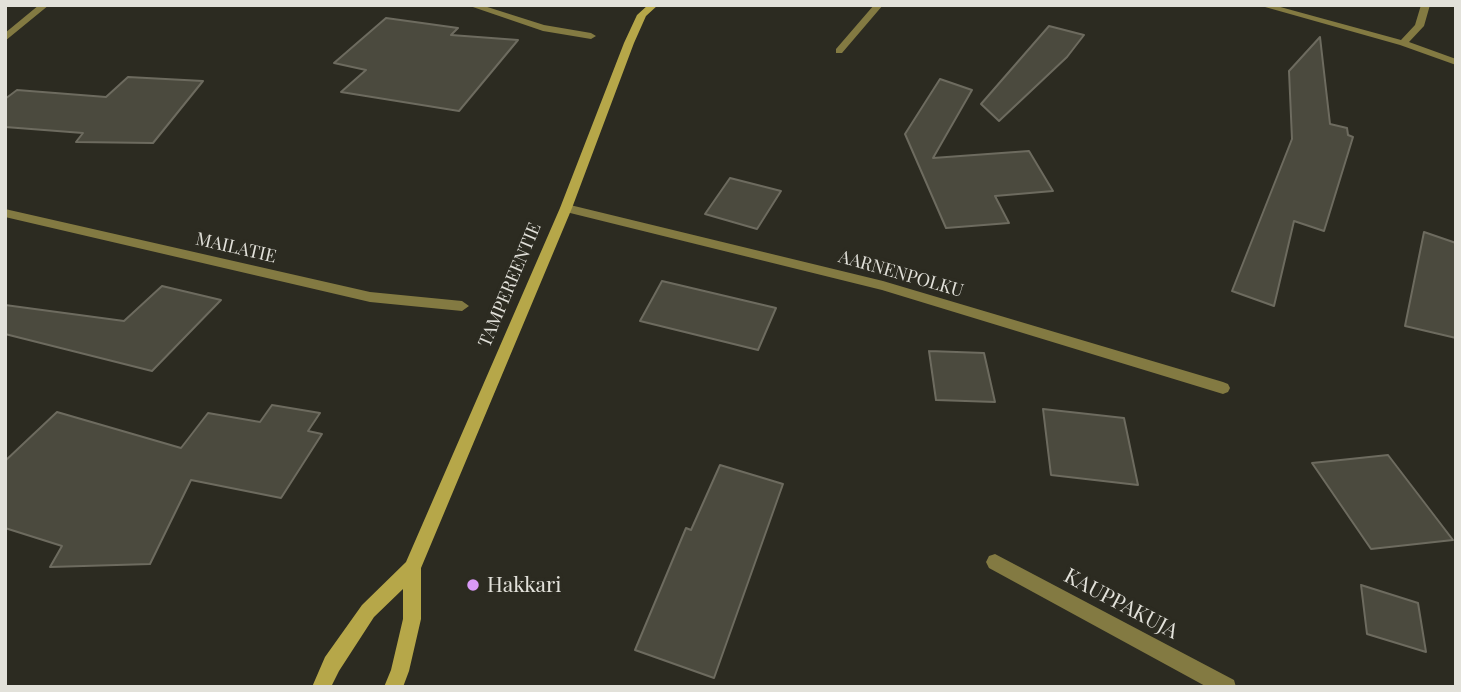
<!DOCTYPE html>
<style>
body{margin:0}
#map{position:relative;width:1461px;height:692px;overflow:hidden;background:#2c2b21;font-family:"Playfair Display",serif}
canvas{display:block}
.frame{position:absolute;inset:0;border:7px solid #e2e1da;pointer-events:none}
</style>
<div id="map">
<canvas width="1461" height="692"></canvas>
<div class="frame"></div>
</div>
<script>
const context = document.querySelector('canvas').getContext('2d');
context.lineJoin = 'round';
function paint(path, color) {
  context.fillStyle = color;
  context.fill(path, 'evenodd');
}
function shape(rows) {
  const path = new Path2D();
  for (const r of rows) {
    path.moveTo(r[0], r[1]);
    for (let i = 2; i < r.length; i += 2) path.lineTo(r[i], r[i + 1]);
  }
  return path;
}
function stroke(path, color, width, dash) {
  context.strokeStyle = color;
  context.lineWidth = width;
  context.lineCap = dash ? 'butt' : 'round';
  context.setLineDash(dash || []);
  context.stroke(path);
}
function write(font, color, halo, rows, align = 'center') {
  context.font = font + ' "Playfair Display",serif';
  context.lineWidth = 7;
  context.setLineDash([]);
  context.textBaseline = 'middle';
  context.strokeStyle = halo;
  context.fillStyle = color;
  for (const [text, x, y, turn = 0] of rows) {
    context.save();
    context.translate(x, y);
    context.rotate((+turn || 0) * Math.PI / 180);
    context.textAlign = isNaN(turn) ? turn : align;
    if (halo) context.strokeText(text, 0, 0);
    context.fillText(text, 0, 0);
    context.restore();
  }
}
const building = shape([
 [386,18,458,28,451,35,518,40,459,111,341,92,366,70,334,63,386,18],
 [1049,26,1084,35,1067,57,999,121,981,104,1049,26],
 [1320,37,1330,124,1347,128,1348,135,1353,137,1324,231,1294,221,1274,306,1232,291,1292,139,1289,71,1320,37],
 [128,77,203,81,153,143,76,142,83,133,5,127,5,99,17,90,106,97,128,77],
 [940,79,972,90,933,158,1029,151,1053,191,995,196,1009,223,946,228,905,134,940,79],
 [730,178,781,191,757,229,705,214,730,178],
 [1424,232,1456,243,1456,338,1405,326,1424,232],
 [662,281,776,308,758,350,640,321,662,281],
 [162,286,221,300,152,371,5,334,5,305,124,321,162,286],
 [929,351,984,353,995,402,936,400,929,351],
 [272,405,320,413,308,431,322,434,281,498,191,480,150,564,50,567,62,546,5,528,5,461,57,412,181,448,208,413,260,422,272,405],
 [1043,409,1124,418,1138,485,1051,475,1043,409],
 [1388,455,1453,540,1371,549,1312,463,1388,455],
 [720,465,783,484,714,678,635,650,686,528,691,530,720,465],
 [1361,585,1418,603,1426,652,1367,634,1361,585]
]);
const minor = shape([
 [39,5,49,5,5,41,5,33,39,5],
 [467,5,481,5,544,25,591,33,596,36,591,39,543,31,467,5],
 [874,5,883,5,842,53,836,53,836,49,874,5],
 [1258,5,1273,5,1401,40,1415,25,1421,5,1430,5,1424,26,1409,42,1456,59,1456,65,1400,45,1258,5],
 [566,204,883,281,1223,382,1228,384,1230,388,1228,392,1223,394,882,290,562,211,560,208,566,204],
 [5,209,370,292,462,301,469,306,462,311,370,302,5,217,5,209],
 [995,554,1234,680,1236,687,1207,687,989,568,986,562,989,556,995,554]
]);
const secondary = shape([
 [648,5,658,5,646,16,634,43,572,208,421,568,421,619,409,671,403,687,384,687,391,670,403,619,403,589,374,617,339,671,331,687,312,687,325,657,362,605,406,562,560,208,624,43,637,15,648,5]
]);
const markers = [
 [473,585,7,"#d99af7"]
];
const streetNames = [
 ["MAILATIE",236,248,13],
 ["AARNENPOLKU",901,274,16],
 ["TAMPEREENTIE",510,285,-67]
];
const nearPoinames = [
 ["Hakkari",487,585]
];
const nearStreetnames = [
 ["KAUPPAKUJA",1121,604,28]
];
paint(building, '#4b4a3e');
stroke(building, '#6d6b5f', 2);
paint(minor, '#837a42');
paint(secondary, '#b6a749');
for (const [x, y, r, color] of markers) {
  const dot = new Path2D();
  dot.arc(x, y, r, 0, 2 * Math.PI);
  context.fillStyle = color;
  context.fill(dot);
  stroke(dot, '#2c2b21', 2.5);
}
write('18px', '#e2e1da', '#2c2b21', streetNames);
write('21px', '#e2e1da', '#2c2b21', nearPoinames, 'left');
write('21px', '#e2e1da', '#2c2b21', nearStreetnames);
</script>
